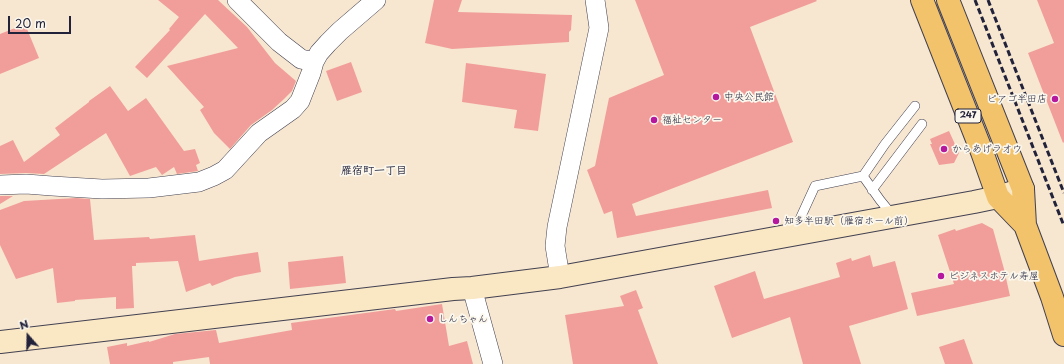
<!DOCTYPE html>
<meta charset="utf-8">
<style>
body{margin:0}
#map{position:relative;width:1064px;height:364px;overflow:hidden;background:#f7e7d0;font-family:"Playpen Sans",sans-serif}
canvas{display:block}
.north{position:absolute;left:8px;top:316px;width:40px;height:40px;-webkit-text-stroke:3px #fbf7ec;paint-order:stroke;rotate:340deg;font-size:11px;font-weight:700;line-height:16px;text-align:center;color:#22223b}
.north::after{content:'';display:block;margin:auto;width:14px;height:18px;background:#22223b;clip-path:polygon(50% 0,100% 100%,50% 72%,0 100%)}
.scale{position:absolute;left:8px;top:16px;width:63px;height:18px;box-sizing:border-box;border:2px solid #22223b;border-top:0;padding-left:5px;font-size:12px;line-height:14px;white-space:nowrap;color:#22223b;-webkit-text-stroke:3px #fbf7ec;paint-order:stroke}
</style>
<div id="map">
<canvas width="1064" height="364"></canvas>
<div class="north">N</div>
<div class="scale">20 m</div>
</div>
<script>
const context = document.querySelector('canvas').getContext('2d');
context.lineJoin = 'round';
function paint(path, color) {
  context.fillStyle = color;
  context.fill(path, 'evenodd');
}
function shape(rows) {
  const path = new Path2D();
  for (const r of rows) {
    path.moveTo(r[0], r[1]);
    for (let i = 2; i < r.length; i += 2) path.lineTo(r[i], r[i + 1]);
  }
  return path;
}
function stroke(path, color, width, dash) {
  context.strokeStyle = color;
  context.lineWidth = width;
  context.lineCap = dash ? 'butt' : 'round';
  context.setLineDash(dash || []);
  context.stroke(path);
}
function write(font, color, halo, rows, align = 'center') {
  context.font = font + ' "Playpen Sans","Klee One",sans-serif';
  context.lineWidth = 3.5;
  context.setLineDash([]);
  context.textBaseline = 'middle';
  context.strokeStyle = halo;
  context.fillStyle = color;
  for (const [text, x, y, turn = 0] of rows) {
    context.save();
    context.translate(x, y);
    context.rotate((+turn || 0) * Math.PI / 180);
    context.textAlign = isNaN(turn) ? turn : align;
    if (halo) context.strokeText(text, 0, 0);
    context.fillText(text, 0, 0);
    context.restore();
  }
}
const building = shape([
 [158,0,218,0,247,27,275,63,296,81,292,91,284,99,272,110,251,125,230,149,214,133,200,110,204,107,167,66,238,48,205,14,147,78,135,67,170,30,169,29,179,17],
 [434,0,462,0,458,12,572,15,571,30,569,32,569,42,452,49,425,43],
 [635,0,816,0,817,1,750,27,793,142,632,204,636,216,768,190,772,208,617,238,612,211,604,214,587,170,595,166,609,98,664,75],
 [1037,0,1064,0,1064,142,1063,143,1028,53,1054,43],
 [25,24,39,58,0,74,0,34],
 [351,62,362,92,337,101,326,71],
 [466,63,546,74,538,131,514,128,517,110,462,102],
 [110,86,128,111,146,98,184,151,195,149,200,163,196,165,198,171,177,174,174,167,162,175,156,167,130,176,106,133,44,174,26,173,0,174,0,146,13,140,24,162,60,135,55,128,89,102,89,101],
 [949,131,959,153,954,163,939,165,930,144,932,144,930,139],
 [0,196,13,196,0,204],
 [76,198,90,199,94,240,149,237,150,239,195,235,199,261,211,259,258,252,261,272,235,277,212,286,210,283,186,292,178,261,136,263,136,266,132,266,134,308,116,309,116,297,75,300,75,301,57,303,53,268,16,279,0,245,0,210,24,201],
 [982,223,993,229,1004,269,1010,296,917,316,911,293,954,284,938,235,955,229,956,231],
 [870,255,873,267,895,261,908,309,849,326,861,364,803,364,790,317,732,338,714,286,755,271,764,299,840,277,836,263,851,258,852,261],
 [343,256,346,283,290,289,288,262],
 [636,290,643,308,638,310,658,364,573,364,565,315,624,306,620,296],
 [442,304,449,346,467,341,473,364,210,364,209,357,173,362,173,364,110,364,107,347,127,343,127,346,149,341,149,342,175,334,216,330,219,343,292,330,291,323,395,309,396,311],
 [964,339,973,364,945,364,939,347]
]);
const lane = shape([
 [863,176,885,144,915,106],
 [872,190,922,124],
 [793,234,815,186,863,176,880,200,893,216]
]);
const street = shape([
 [237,0,279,42,301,59,314,62],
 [0,185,26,184,52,186,102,189,149,188,199,182,214,176,225,170,259,133,293,109,300,101,311,73,314,62,319,53,328,43,340,31,376,0],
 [560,277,555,246,557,227,599,28,595,0],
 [472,288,493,364]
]);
const secondary = shape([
 [0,342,453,289,472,288,560,277,974,202,998,197,1023,189]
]);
const highway = shape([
 [922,0,982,152,998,197,1025,225],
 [948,0,1023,189,1025,225,1052,297,1064,335]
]);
const rail = shape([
 [975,0,1064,226],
 [988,0,1064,193]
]);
const markers = [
 [716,97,4,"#b5179e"],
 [1055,99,4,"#b5179e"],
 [654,120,4,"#b5179e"],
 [944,149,4,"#b5179e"],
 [776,221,4,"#b5179e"],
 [941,276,4,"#b5179e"],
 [430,319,4,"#b5179e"]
];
const shields = [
 [968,116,26]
];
const shieldNames = [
 ["247",968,116]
];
const poiNames = [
 ["中央公民館",724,97],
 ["ピアゴ半田店",1047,99,"right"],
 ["福祉センター",662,120],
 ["からあげラオウ",952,149],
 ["知多半田駅（雁宿ホール前）",784,221],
 ["ビジネスホテル寿屋",949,276],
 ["しんちゃん",438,319]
];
const neighbourhoodNames = [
 ["雁宿町一丁目",374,171]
];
paint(building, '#f19e9b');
stroke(lane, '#424051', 10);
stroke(street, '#424051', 20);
stroke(secondary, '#424051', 24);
stroke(highway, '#424051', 24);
stroke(lane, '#fff', 9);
stroke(street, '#fff', 19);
stroke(secondary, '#fae7c3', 22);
stroke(highway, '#f2c36a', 22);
stroke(rail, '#22223b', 3, [6, 3]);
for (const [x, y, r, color] of markers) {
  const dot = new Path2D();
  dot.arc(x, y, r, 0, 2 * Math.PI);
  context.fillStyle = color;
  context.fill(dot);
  stroke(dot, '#fbf7ec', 1.5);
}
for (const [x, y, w] of shields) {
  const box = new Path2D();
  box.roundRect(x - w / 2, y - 7, w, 14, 3);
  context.fillStyle = '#fbf7ec';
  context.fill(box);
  stroke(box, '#22223b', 1);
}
write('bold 9px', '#22223b', null, shieldNames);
write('10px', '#22223b', '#fbf7ec', poiNames, 'left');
write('bold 11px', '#22223b', '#fbf7ec', neighbourhoodNames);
</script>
